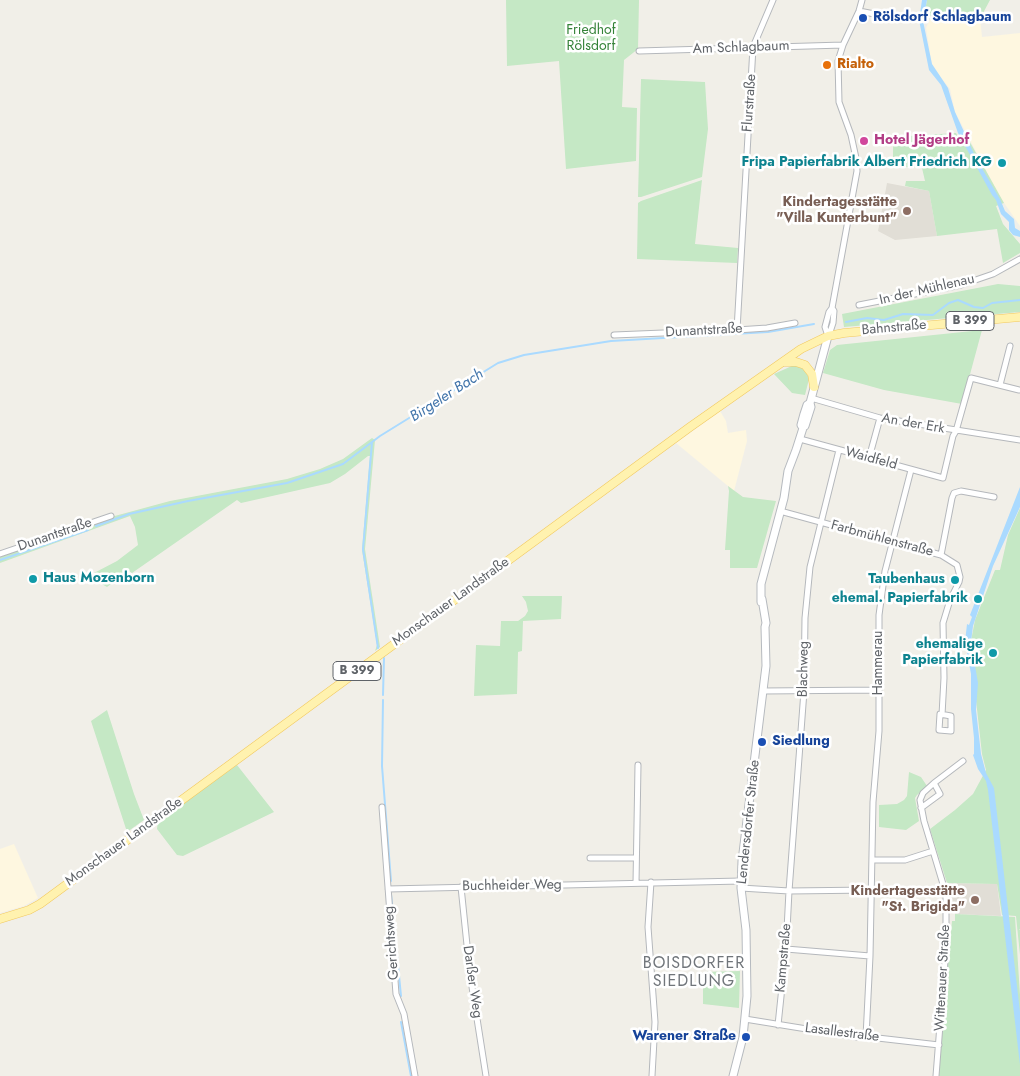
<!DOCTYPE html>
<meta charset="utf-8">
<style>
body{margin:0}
canvas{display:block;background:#f1efe8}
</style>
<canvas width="1020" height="1076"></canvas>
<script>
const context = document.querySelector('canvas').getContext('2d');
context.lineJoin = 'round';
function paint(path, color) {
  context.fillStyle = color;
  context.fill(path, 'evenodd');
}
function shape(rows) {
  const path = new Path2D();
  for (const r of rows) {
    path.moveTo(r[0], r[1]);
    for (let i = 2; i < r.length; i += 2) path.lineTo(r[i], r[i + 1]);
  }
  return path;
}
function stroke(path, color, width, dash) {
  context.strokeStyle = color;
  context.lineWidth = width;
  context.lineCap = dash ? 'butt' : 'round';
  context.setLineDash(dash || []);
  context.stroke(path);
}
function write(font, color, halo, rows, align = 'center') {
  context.font = font + ' Jost,sans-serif';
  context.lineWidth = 5;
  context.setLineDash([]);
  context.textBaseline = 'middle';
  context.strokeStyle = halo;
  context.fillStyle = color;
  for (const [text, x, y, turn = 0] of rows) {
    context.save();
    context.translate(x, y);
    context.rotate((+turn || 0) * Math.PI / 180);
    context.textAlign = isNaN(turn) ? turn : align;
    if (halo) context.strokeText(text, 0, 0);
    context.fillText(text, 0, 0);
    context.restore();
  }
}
const commercial = shape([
 [980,17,982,37,1020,33,1020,226,1000,197,955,112,950,89,932,66,926,28,930,19],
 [720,411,726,421,728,433,746,430,747,441,734,491,676,443],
 [14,844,38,898,24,906,0,913,0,849]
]);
const education = shape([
 [887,183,929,191,937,236,895,240,878,231],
 [947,883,997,884,1001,916,955,914,955,906,953,906]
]);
const green = shape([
 [506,0,639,0,638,49,624,60,622,107,637,108,636,161,566,169,559,61,507,66],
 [927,0,990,0,982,15,924,16],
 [641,79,705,82,708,129,702,177,641,197,638,197],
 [956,133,960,140,966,135,1004,203,996,206,1003,224,1020,244,1020,253,1003,263,997,229,937,236,929,191,905,186,906,181,925,181,922,168,893,166,893,137],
 [702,180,695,244,738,248,737,263,637,259,638,203,641,201],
 [998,284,1020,286,1020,312,844,327,842,314],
 [982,330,962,404,884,390,823,373,830,350,837,345],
 [794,365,802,367,807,374,809,379,805,395,792,393,774,374],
 [372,438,375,440,365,549,380,647,375,651,377,645,362,550,370,456,368,456,345,474,330,483,241,503,237,500,132,573,129,571,107,587,100,583,94,573,117,561,138,545,135,527,130,516,0,563,0,556,111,517,170,501,287,479,320,469,343,459],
 [728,486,743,497,776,501,757,568,730,568,730,550,725,550,729,491],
 [1020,508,1020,929,1019,929,1020,930,1020,955,1016,916,1002,915,997,884,947,883,930,829,955,810,973,794,986,770,982,754,970,646,975,620,995,570,1000,570,1008,535],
 [522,596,562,596,561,619,523,621,522,651,518,652,517,694,474,696,476,645,500,646,501,621,518,621,525,616,528,611,526,602],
 [107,710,134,794,144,820,127,832,91,721],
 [237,765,274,812,183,856,177,855,157,829,158,821],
 [909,772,921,777,927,786,917,795,915,798,919,821,906,830,879,827,879,805,897,804,904,800,907,796],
 [955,914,1015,917,1020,995,1020,1076,938,1076,952,921,955,921],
 [740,971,739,1008,703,1004,703,972]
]);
const water = shape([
 [922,0,927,0,923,21,932,64,948,88,955,112,976,158,1000,199,1005,211,1014,219,1015,228,1020,231,1020,237,1013,235,1009,230,1009,222,1001,214,996,200,992,195,958,133,941,85,929,70,919,20],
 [1020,487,1020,507,993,566,973,626,971,642,978,683,976,710,981,754,986,773,994,788,1020,1012,1020,1065,988,790,986,781,978,769,973,755,974,754,974,738,971,709,971,674,965,642,967,624,969,625,972,617,970,615]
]);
const stream = shape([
 [846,322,867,318,884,320,903,314,933,315,949,303,958,300,974,307,983,308,992,303,1020,300],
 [372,442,363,549,378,648],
 [96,526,129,514,188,501,287,483,343,464,380,436,498,363,524,355,611,341,768,332,814,324],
 [0,560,88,530],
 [383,695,384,658],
 [383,700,382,766,391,881],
 [391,894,401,996],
 [401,1022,411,1076]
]);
const street = shape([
 [859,11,895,18],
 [639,51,843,45],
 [859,305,961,285,993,274,1020,259],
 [737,330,753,47,773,0],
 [614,335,737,330,767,328,795,323],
 [829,335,833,323,834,311,832,308],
 [828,336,825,327,829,312,832,308,857,171,856,158,851,135,839,102,838,61,843,45,859,11,862,0],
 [1000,385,1010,346],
 [811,398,880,418,1020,440],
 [800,439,943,478,953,436,956,431,971,378,1019,390],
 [869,458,880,418],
 [780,511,941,555,957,565,960,577,959,582,950,600,943,623,944,678,942,715],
 [0,554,111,516],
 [941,555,952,498,954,493,961,491,994,497],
 [763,691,879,690],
 [940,714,951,716,951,731,939,730,940,714],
 [382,807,396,994,404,1014,415,1076],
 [921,808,940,794,934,783],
 [590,858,636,858],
 [872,860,905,860,933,851],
 [651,882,648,927,655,1022,652,1076],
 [636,883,638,765],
 [461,887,470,974,486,1076],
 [741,888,789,891,871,890],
 [388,889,741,881],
 [786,949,870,956],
 [745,1019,856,1037,869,1037,939,1045],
 [778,1025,786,949,789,891,804,691,805,618,810,567,839,450],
 [866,1037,870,956,873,802,879,731,879,615,885,571,911,470],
 [936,1076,946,948,946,894,924,821,920,800,923,793,934,783,963,761]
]);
const secondary = shape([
 [805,426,811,407,810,403],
 [761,602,761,584,784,498,788,471,796,450,803,428,801,425,804,414,807,405,810,403,828,336],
 [733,1076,743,1037,747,996,746,930,741,888,742,861,766,666,765,627,766,623,762,599]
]);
const primary = shape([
 [784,362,796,362,805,365,812,374,814,387],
 [0,919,29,910,40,904,690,427,801,349,828,336,844,333,1020,317]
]);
const markers = [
 [863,18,5,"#1a4fb4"],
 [827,65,5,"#e8710a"],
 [864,141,5,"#d1479c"],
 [1002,163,5,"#0f9aa8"],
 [907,211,5,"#8d6e63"],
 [33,579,5,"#0f9aa8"],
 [955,580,5,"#0f9aa8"],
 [978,599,5,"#0f9aa8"],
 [993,653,5,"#0f9aa8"],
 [762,742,5,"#1a4fb4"],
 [975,900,5,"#8d6e63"],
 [746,1037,5,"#1a4fb4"]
];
const shields = [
 [970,321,48],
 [357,671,48]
];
const shieldNames = [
 ["B 399",970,321],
 ["B 399",357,671]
];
const transitNames = [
 ["Rölsdorf Schlagbaum",873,18],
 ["Siedlung",772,742],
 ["Warener Straße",736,1037,"right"]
];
const parkNames = [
 ["Friedhof",591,31],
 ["Rölsdorf",591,47]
];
const streetNames = [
 ["Am Schlagbaum",741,48,-2],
 ["Flurstraße",750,103,-86],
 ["In der Mühlenau",927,290,-13],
 ["Bahnstraße",894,328,-5],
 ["Dunantstraße",704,331,-3],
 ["An der Erk",913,424,10],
 ["Waidfeld",871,459,15],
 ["Dunantstraße",55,535,-19],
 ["Farbmühlenstraße",882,539,15],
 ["Monschauer Landstraße",451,602,-36],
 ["Hammerau",879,663,-90],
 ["Blachweg",804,669,-89],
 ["Lendersdorfer Straße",749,822,-84],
 ["Monschauer Landstraße",124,842,-36],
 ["Buchheider Weg",512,886,-1],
 ["Gerichtsweg",392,943,-94],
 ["Kampstraße",784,958,-85],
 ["Wittenauer Straße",943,978,-87],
 ["Darßer Weg",472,982,82],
 ["Lasallestraße",842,1033,7]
];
const foodNames = [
 ["Rialto",837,65]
];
const hotelNames = [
 ["Hotel Jägerhof",874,141]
];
const cultureNames = [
 ["Fripa Papierfabrik Albert Friedrich KG",992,163],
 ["Haus Mozenborn",43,579,"left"],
 ["Taubenhaus",945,580],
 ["ehemal. Papierfabrik",968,599],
 ["ehemalige",983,645],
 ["Papierfabrik",983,661]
];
const educationNames = [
 ["Kindertagesstätte",897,203],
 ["\"Villa Kunterbunt\"",897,219],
 ["Kindertagesstätte",965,892],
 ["\"St. Brigida\"",965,908]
];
const waterNames = [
 ["Birgeler Bach",447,396,-33]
];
const quarterNames = [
 ["BOISDORFER",694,964],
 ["SIEDLUNG",694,982]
];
paint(commercial, '#fef7e0');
paint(education, '#e1ded6');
paint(green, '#c5e8c5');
paint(water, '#aadaff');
stroke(stream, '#aadaff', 2);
stroke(street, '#b5b8bc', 7);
stroke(secondary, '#b6babf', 9);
stroke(primary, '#f2c960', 9);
stroke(street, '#fff', 5);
stroke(secondary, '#fff', 7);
stroke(primary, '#fff2af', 8);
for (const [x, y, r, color] of markers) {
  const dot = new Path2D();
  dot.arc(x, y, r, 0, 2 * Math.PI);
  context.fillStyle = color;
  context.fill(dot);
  stroke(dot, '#fff', 2);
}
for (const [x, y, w] of shields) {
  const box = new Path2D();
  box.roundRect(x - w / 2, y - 9.5, w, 19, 4);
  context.fillStyle = '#fff';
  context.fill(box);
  stroke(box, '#5f6368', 1);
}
write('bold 12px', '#5f6368', null, shieldNames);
write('bold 14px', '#164399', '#fff', transitNames, 'left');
write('14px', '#348238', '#fff', parkNames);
write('14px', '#5f6368', '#fff', streetNames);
write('bold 14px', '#c56008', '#fff', foodNames, 'left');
write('bold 14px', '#b23c85', '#fff', hotelNames, 'left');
write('bold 14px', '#0d838f', '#fff', cultureNames, 'right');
write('bold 14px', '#785e54', '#fff', educationNames, 'right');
write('italic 15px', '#4174aa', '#fff', waterNames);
context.letterSpacing = '1px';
write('16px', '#70757a', '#fff', quarterNames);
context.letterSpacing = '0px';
</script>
